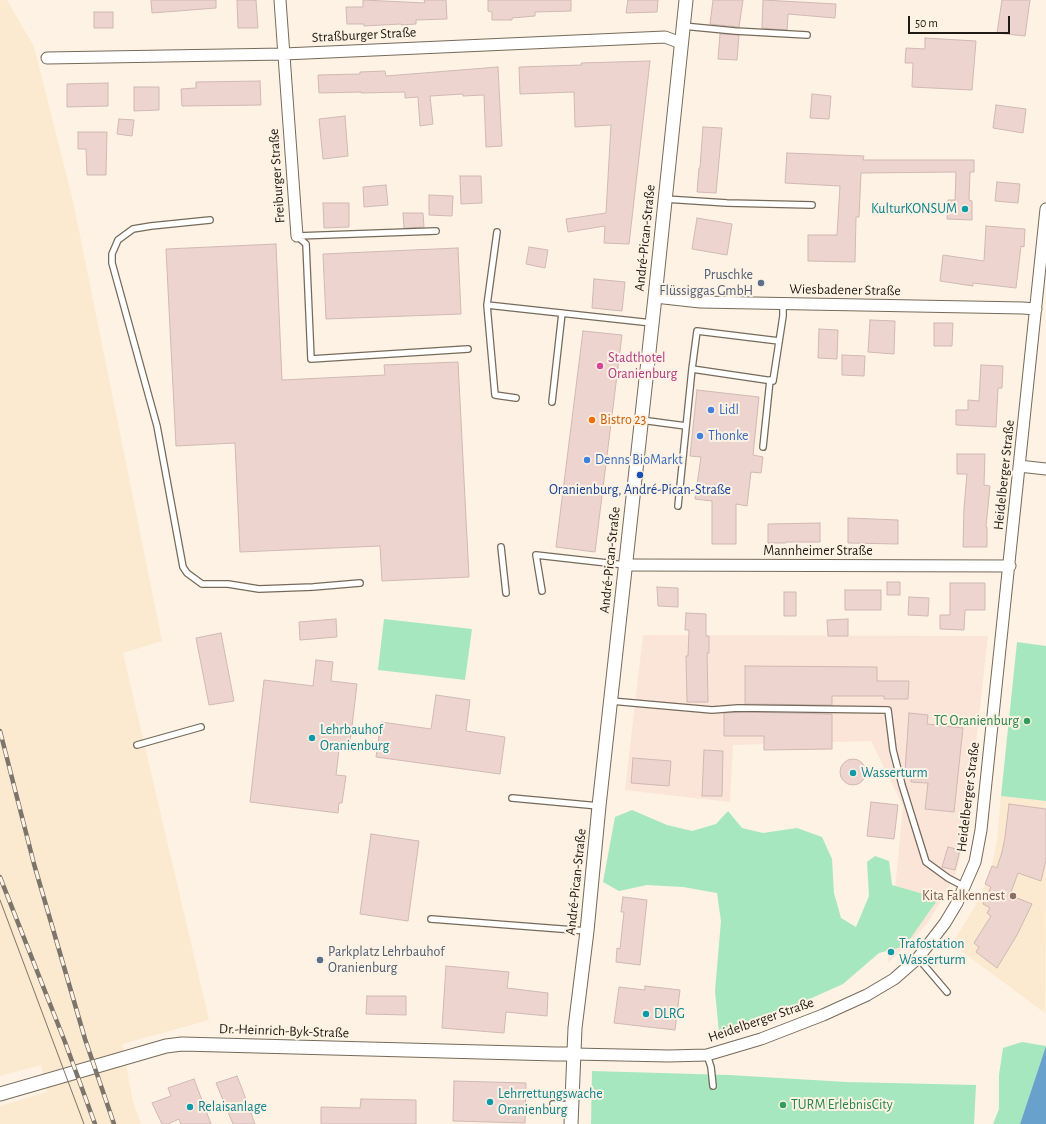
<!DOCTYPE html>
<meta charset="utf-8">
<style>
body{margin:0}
#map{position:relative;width:1046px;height:1124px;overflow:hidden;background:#fdf2e3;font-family:"Alegreya Sans",sans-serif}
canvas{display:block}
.scale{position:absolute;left:908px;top:16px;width:102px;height:18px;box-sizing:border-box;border:2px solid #1f1a14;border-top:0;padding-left:5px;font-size:12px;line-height:14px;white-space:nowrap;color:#1f1a14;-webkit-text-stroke:3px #fdf2e3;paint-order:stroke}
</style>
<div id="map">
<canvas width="1046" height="1124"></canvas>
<div class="scale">50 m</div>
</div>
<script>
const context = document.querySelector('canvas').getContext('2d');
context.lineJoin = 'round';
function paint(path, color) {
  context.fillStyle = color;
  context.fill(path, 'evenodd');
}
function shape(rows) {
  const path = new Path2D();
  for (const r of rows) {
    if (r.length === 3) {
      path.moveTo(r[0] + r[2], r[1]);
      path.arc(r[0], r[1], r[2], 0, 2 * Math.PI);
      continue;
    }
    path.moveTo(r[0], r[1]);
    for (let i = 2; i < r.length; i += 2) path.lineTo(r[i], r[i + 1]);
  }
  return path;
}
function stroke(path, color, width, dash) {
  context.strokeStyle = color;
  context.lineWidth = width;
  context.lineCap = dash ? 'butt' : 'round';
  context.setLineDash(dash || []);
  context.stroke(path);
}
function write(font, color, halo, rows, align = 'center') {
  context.font = font + ' "Alegreya Sans",sans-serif';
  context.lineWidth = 4;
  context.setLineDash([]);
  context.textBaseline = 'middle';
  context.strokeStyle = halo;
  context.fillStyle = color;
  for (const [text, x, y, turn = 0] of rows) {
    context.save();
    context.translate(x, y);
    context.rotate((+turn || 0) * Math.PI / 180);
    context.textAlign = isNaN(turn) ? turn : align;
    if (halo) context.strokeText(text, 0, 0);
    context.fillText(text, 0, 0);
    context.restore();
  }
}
const commercial = shape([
 [643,635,988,636,966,832,956,873,943,898,926,925,913,939,888,963,903,806,871,741,733,745,730,802,625,790]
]);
const built = shape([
 [0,0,7,0,34,47,73,201,162,641,123,653,209,1020,122,1044,133,1102,141,1124,0,1124,0,1106,47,1092,41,1065,0,1076],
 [1001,796,1046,801,1045,1013,952,944,974,908,985,884,992,866,997,841]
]);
const green = shape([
 [384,619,472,629,465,680,378,670],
 [1017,642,1046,646,1046,801,1001,796],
 [632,810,667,825,692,831,716,824,728,811,742,828,763,833,797,828,822,837,832,859,834,893,841,918,856,927,869,896,867,862,875,856,889,861,892,885,920,893,936,902,905,946,879,953,843,984,765,1019,719,1033,715,991,721,921,717,893,683,887,647,885,619,891,603,882,615,817],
 [1022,1042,1046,1046,1020,1124,993,1124,999,1109,999,1075,1003,1048],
 [592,1071,729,1075,846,1082,976,1085,974,1124,591,1124]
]);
const water = shape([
 [1046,1046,1046,1124,1020,1124]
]);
const building = shape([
 [151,0,216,0,216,8,152,13,151,0],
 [237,0,256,0,258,28,238,28,237,0],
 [363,0,425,3,424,0,446,0,447,19,416,20,416,24,401,25,401,24,364,26,364,24,347,24,346,7,363,7,363,0],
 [488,0,571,0,571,11,535,12,535,16,512,18,512,20,492,20,492,12,488,11,488,0],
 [628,0,658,0,657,12,626,13,628,0],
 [713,0,743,0,739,27,710,24,713,0],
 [763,0,836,4,835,18,788,14,787,30,762,28,763,0],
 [1002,0,1030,0,1025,36,997,33,1002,0],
 [94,12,113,12,113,28,94,28,94,12],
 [720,34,739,35,737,60,718,59,720,34],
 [925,38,976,41,972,90,912,87,913,63,905,63,906,48,925,49,925,38],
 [650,61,629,244,604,243,605,226,568,232,566,219,606,213,611,125,575,127,574,92,520,94,519,67,582,65,581,63,650,61],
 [498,67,502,146,486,147,484,95,463,96,463,94,430,96,433,124,420,126,418,97,405,98,405,92,361,93,361,92,319,93,318,75,360,74,360,72,385,71,386,76,498,67],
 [260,81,261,105,182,106,181,89,196,88,196,82,260,81],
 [108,83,108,106,67,107,67,84,108,83],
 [134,87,159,87,159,110,134,111,134,87],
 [812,94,831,96,829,119,810,118,812,94],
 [996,105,1026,109,1023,133,993,128,996,105],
 [345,116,348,156,323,159,319,119,345,116],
 [119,119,134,120,132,136,117,134,119,119],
 [703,127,722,128,716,193,697,192,699,168,700,168,703,127],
 [78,132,107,132,106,175,87,175,86,149,78,149,78,132],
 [787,153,864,156,863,160,974,160,974,172,970,172,969,200,972,201,972,220,947,219,948,200,955,200,956,172,861,173,859,217,856,217,855,262,808,261,808,235,837,235,840,186,785,183,787,153],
 [460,176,481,176,482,203,461,204,460,176],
 [997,182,1020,184,1018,203,995,201,997,182],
 [386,185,388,205,364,207,363,187,386,185],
 [429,195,453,196,452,216,429,215,429,195],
 [323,203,349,203,349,227,324,228,323,203],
 [403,213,423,213,424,227,404,228,403,213],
 [697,218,732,224,727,255,692,249,697,218],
 [986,226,1025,229,1024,247,1021,246,1016,288,973,283,973,286,940,281,943,255,984,261,986,226],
 [276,244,282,380,385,375,384,365,458,362,469,577,382,581,380,546,240,552,235,443,176,446,166,249,276,244],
 [529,247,548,250,545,268,526,264,529,247],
 [458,248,461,314,326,319,323,254,458,248],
 [594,279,625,282,622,311,592,308,594,279],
 [870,320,895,321,894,354,868,352,870,320],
 [934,323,953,323,952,346,934,346,934,323],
 [819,329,838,330,837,359,818,358,819,329],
 [583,331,622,335,595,552,556,547,583,331],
 [842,355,865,356,864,376,842,375,842,355],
 [981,365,1003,366,1002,388,998,388,996,427,956,425,956,410,968,410,968,400,979,401,981,365],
 [697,390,759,397,753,455,763,457,761,473,751,472,747,506,736,504,736,544,712,544,712,501,695,499,701,457,690,456,697,390],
 [957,454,985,454,984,485,990,486,986,527,987,527,987,547,963,547,964,508,967,474,957,474,957,454],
 [848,518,898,520,898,544,848,543,848,518],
 [820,523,820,542,786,542,786,543,768,543,768,524,820,523],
 [887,582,900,582,900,595,887,595,887,582],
 [950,583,985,583,985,610,965,610,964,630,940,629,940,615,950,615,950,583],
 [657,587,678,588,678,607,658,606,657,587],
 [845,590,881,590,881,610,845,610,845,590],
 [784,592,796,592,796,616,784,616,784,592],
 [909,597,929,598,928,616,908,615,909,597],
 [686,613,706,614,706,636,709,636,709,653,707,653,708,702,687,702,686,656,688,656,689,630,685,630,686,613],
 [336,619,337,637,300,640,299,622,336,619],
 [848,619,848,636,828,636,827,620,848,619],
 [221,633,234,701,209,705,196,638,221,633],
 [316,660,333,662,331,681,357,684,350,743,340,742,336,775,346,776,342,803,339,803,338,813,250,802,264,680,313,686,316,660],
 [745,666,877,667,877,681,909,681,908,699,884,699,884,696,832,696,832,705,745,704,745,666],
 [436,695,470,700,466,731,505,737,500,774,376,757,381,722,431,729,436,695],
 [745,712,832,714,832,749,764,750,764,736,724,736,724,713,745,712],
 [909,713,928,715,927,724,963,728,954,812,925,809,928,783,911,782,912,772,905,771,909,713],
 [704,750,723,751,722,796,702,796,704,750],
 [633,758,671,761,669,786,631,783,633,758],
 [853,772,13],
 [871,802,898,805,894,839,867,836,871,802],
 [1009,804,1046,809,1046,860,1041,881,1018,873,1010,895,1032,904,1017,935,997,968,976,952,979,947,974,943,991,916,987,913,990,908,983,904,991,887,985,884,992,866,997,868,1002,852,1005,837,1009,804],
 [371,834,419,841,408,921,360,914,371,834],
 [948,847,960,850,955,870,942,867,948,847],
 [623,897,647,900,640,965,616,962,617,948,620,949,624,912,621,912,623,897],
 [446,966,509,972,507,988,548,993,547,1016,506,1012,504,1033,442,1028,446,966],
 [645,986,680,990,675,1030,614,1023,619,987,645,990,645,986],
 [367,996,406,996,406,1015,366,1014,367,996],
 [237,1076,241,1086,255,1124,233,1124,216,1083,237,1076],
 [194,1079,211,1124,181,1124,179,1119,168,1124,162,1124,152,1103,171,1096,168,1088,194,1079],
 [454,1081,526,1083,525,1123,453,1121,454,1081],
 [361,1099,416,1100,416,1124,321,1124,321,1107,360,1108,361,1099]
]);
const service = shape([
 [683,26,735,31,807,35],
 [665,199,727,203,812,205],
 [210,220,151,226,133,229,118,240,112,254,112,263,157,426,183,567,187,573,202,584,228,584,259,589,313,587,360,583],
 [297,236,306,244,311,359,468,349],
 [297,236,436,231],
 [487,305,497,232],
 [779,341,697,331,692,369,773,381,783,316,783,304],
 [516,398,495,395,487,305,652,323],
 [552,402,562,313],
 [641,420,686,426],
 [763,447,770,380],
 [678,506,692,369],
 [501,547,506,593],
 [542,591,536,555,625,565],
 [611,701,712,710,738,708,888,710,893,750,902,785,926,862,948,878,965,887],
 [137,745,201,727],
 [512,798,599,806],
 [431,919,587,931],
 [918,958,947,992],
 [707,1055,711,1067,713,1086],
 [553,1104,571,1105]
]);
const minor = shape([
 [280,0,297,236],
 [47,58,284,54,665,37,681,43],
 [655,297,700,302,1023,308,1036,309],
 [1019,466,1046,469],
 [626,565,1010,566],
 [573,1054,669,1056,707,1055,761,1039,823,1015,867,995,894,979,918,958,945,923,957,903,975,862,981,830,1046,209]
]);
const tertiary = shape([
 [0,1094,166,1046,182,1044,556,1054,573,1054],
 [571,1124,575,1028,587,931,599,806,655,297,686,0]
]);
const tram = shape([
 [0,900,84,1124]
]);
const rail = shape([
 [0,731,34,864,85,1039,114,1124],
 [0,877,65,1042,95,1124]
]);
const markers = [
 [965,209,4,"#0f9aa8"],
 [761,283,4,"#5c6f8a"],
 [600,366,4,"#d1479c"],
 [711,410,4,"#3f7fe0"],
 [592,420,4,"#e8710a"],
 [700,436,4,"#3f7fe0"],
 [587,460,4,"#3f7fe0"],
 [640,475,4,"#1a4fb4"],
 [1027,721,4,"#2e9e5b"],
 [312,738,4,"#0f9aa8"],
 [853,773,4,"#0f9aa8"],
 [1013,896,4,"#8d6e63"],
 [891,952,4,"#0f9aa8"],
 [320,960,4,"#5c6f8a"],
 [646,1014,4,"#0f9aa8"],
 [490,1102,4,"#0f9aa8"],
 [783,1105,4,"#2e9e5b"],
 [190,1107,4,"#0f9aa8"]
];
const streetNames = [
 ["Straßburger Straße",364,35,-3],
 ["Freiburger Straße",277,176,-94],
 ["André-Pican-Straße",645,238,-84],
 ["Wiesbadener Straße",845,290,1],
 ["Heidelberger Straße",1004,475,-84],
 ["Mannheimer Straße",818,551],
 ["André-Pican-Straße",610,560,-84],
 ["Heidelberger Straße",968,797,-83],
 ["André-Pican-Straße",576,882,-84],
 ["Heidelberger Straße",761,1020,-19],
 ["Dr.-Heinrich-Byk-Straße",284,1031,2]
];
const cultureNames = [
 ["KulturKONSUM",957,209,"right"],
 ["Lehrbauhof",320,730],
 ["Oranienburg",320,746],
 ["Wasserturm",861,773],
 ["Trafostation",899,944],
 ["Wasserturm",899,960],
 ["DLRG",654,1014],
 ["Lehrrettungswache",498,1094],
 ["Oranienburg",498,1110],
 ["Relaisanlage",198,1107]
];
const serviceNames = [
 ["Pruschke",753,275],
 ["Flüssiggas GmbH",753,291],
 ["Parkplatz Lehrbauhof",328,952,"left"],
 ["Oranienburg",328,968,"left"]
];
const hotelNames = [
 ["Stadthotel",608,358],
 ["Oranienburg",608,374]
];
const shopNames = [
 ["Lidl",719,410],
 ["Thonke",708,436],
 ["Denns BioMarkt",595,460]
];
const foodNames = [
 ["Bistro 23",600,420]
];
const transitNames = [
 ["Oranienburg, André-Pican-Straße",640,490]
];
const leisureNames = [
 ["TC Oranienburg",1019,721],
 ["TURM ErlebnisCity",791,1105,"left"]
];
const educationNames = [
 ["Kita Falkennest",1005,896]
];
paint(commercial, '#fbe5d8');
paint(built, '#fbe9d0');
paint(green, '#a6e7bf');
paint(water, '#68a1cc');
paint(building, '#edd4cf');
stroke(building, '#d1b8b4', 1);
stroke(service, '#766a5a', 8);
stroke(minor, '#766a5a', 13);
stroke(tertiary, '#766a5a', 15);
stroke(service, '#fff', 5.5);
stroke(minor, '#fff', 11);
stroke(tertiary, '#fff', 13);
stroke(tram, '#7c756b', 1);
stroke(rail, '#7c756b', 4.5);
stroke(rail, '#fdf2e3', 3, [9]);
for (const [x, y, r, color] of markers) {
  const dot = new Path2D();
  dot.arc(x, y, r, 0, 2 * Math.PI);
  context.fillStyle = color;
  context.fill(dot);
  stroke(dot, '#fdf2e3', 1.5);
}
write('14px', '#1f1a14', '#fdf2e3', streetNames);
write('14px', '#0d838f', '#fdf2e3', cultureNames, 'left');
write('14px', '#4e5e75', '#fdf2e3', serviceNames, 'right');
write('14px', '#b23c85', '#fdf2e3', hotelNames, 'left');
write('14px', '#366cbe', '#fdf2e3', shopNames, 'left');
write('14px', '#c56008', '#fdf2e3', foodNames, 'left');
write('14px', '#164399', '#fdf2e3', transitNames);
write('14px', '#27864d', '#fdf2e3', leisureNames, 'right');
write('14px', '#785e54', '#fdf2e3', educationNames, 'right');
</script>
